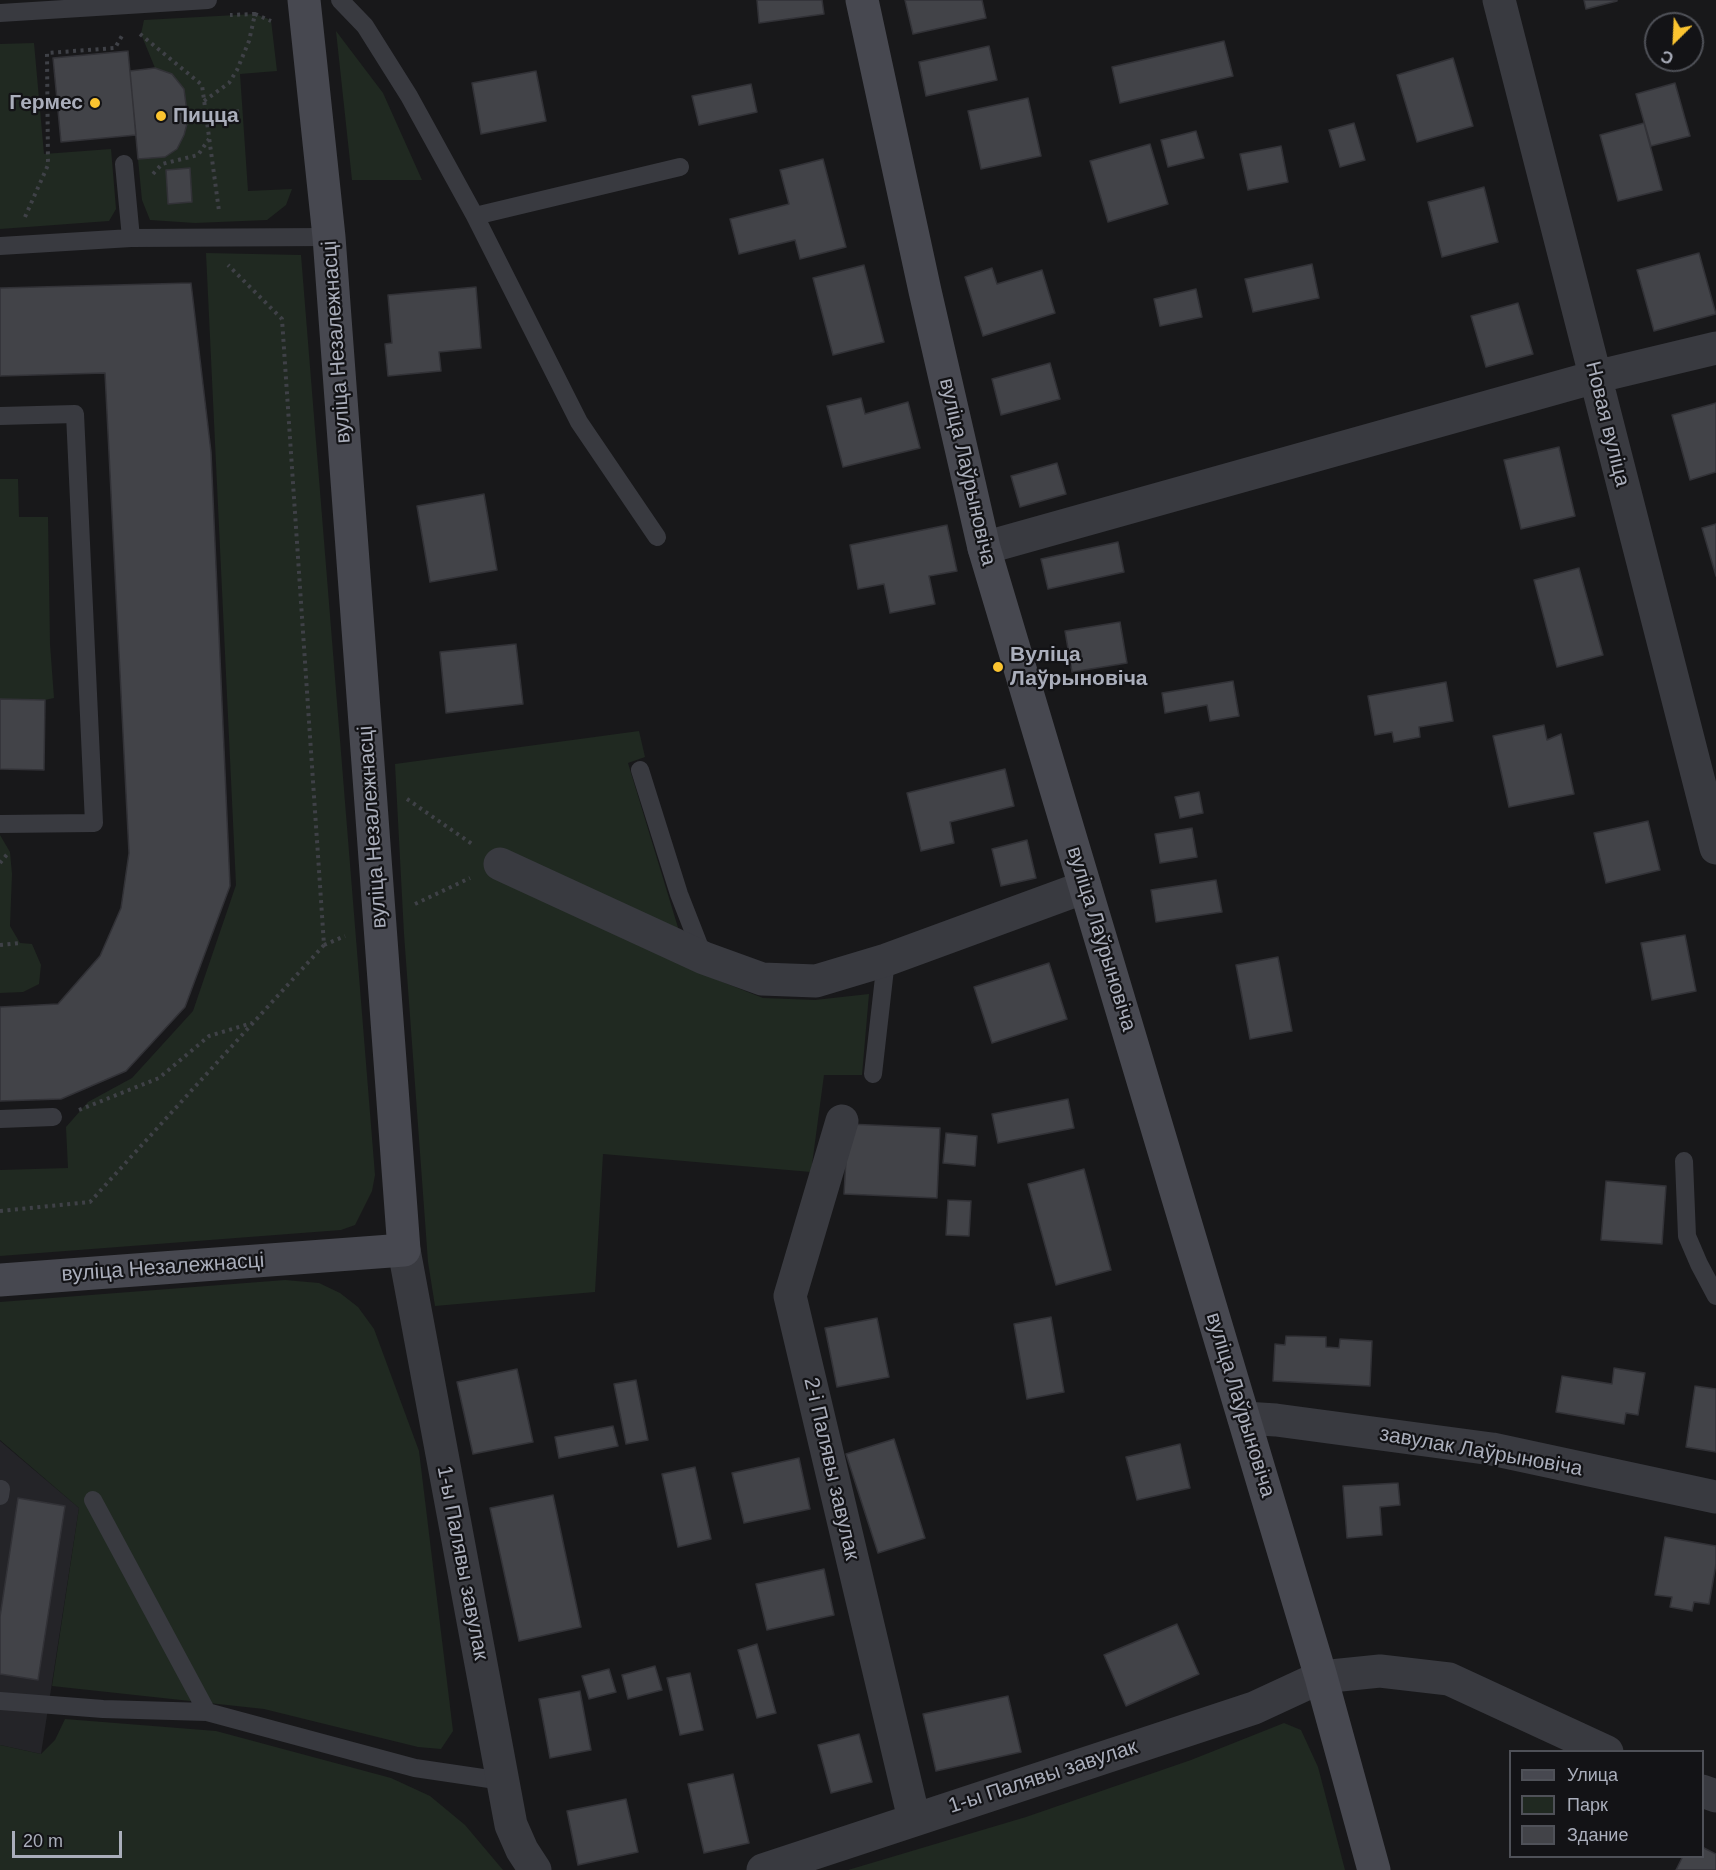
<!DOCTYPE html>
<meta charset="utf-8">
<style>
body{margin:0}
#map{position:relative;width:1716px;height:1870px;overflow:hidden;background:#18181a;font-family:Arial,sans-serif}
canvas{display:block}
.legend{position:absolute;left:1509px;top:1750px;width:195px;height:108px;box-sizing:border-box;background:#131316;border:2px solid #4f5158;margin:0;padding:8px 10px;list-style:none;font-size:18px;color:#aaaebb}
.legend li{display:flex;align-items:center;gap:12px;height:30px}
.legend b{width:30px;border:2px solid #4f5158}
.north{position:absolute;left:1644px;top:12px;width:60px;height:60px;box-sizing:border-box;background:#131316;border:2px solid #4f5158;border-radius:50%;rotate:204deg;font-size:16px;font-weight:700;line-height:24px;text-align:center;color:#aaaebb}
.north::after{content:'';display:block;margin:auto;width:21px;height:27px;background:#fbc430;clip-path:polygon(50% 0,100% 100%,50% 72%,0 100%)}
.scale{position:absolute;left:12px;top:1831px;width:110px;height:27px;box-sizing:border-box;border:3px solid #aaaebb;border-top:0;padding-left:8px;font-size:18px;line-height:21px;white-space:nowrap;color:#aaaebb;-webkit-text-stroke:4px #131316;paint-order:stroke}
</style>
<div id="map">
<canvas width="1716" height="1870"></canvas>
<ul class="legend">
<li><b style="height:8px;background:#474850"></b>Улица</li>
<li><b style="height:16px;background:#202921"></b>Парк</li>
<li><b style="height:16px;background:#424348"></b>Здание</li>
</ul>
<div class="north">С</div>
<div class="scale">20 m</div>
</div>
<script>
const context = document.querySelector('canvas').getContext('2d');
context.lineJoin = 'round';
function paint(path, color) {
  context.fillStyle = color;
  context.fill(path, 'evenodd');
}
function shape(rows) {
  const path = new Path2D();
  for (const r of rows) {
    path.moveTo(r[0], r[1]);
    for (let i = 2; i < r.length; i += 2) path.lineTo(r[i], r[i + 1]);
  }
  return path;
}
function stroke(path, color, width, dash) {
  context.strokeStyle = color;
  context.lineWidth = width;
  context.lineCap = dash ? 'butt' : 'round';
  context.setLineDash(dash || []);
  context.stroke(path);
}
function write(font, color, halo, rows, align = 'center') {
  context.font = font + ' Arial,sans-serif';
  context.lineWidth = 4.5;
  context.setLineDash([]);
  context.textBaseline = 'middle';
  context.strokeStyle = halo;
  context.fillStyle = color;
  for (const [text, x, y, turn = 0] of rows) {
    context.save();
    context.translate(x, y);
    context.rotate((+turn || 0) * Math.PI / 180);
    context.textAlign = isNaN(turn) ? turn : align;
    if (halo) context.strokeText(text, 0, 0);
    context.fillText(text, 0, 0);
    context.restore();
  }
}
const built = shape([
 [0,1441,79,1508,41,1754,0,1745]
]);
const green = shape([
 [255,14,271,20,277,71,240,74,248,191,292,189,286,205,267,220,195,223,150,220,142,200,138,159,165,157,177,149,184,135,188,120,184,89,172,74,155,68,141,34,144,20],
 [336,31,383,93,422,180,352,180],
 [34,43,44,154,111,149,116,209,109,221,0,229,0,44],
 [206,253,301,255,375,1175,372,1191,355,1225,341,1230,0,1256,0,1170,68,1168,66,1127,88,1102,132,1078,193,1011,236,885],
 [0,479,18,479,19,517,48,517,50,644,54,698,45,700,0,699],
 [639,731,645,757,628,763,690,967,720,981,763,998,815,1000,869,994,862,1075,824,1075,811,1172,603,1154,595,1292,435,1306,428,1262,404,934,395,764],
 [0,835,10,852,12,874,10,926,20,943,32,944,41,965,39,984,23,992,0,993],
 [285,1280,319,1283,340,1293,358,1307,374,1329,419,1451,453,1731,441,1749,418,1747,264,1709,52,1686,79,1508,0,1440,0,1302],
 [65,1719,216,1731,391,1778,430,1796,465,1825,503,1870,0,1870,0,1745,41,1754,55,1740],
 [1284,1723,1301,1730,1318,1767,1345,1870,848,1870,1026,1817,1191,1760]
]);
const building = shape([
 [757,0,822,0,824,14,759,23,757,0],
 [905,0,982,0,986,18,913,34,905,0],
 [1584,0,1617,0,1617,1,1586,9,1584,0],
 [1224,41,1233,76,1120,103,1112,67,1224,41],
 [989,46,997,80,926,96,919,62,989,46],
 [128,51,136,135,61,142,53,58,128,51],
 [1453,58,1473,126,1417,142,1397,75,1453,58],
 [155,68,172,74,184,89,188,120,184,135,177,149,165,157,138,159,130,71,155,68],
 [536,71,546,121,481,134,472,83,536,71],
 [1675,83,1690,136,1651,146,1636,94,1675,83],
 [751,84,757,112,699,125,692,96,751,84],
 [1028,98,1041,156,981,169,968,111,1028,98],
 [1354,123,1365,160,1340,167,1329,130,1354,123],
 [1644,123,1662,190,1618,201,1600,135,1644,123],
 [1196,131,1204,158,1168,167,1161,140,1196,131],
 [1150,144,1168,204,1108,222,1090,161,1150,144],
 [1281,146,1288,182,1248,190,1240,154,1281,146],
 [823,159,846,247,800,259,795,240,739,254,730,219,789,204,780,170,823,159],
 [190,168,192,202,168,204,166,170,190,168],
 [1484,187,1498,242,1442,257,1428,202,1484,187],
 [1699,253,1716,314,1654,331,1637,270,1699,253],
 [1312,264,1319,298,1253,312,1245,279,1312,264],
 [864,265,884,342,833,355,813,278,864,265],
 [992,268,997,284,1042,270,1055,313,983,336,965,277,992,268],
 [191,283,211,452,230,886,185,1007,126,1071,61,1099,0,1101,0,1007,58,1004,100,956,121,908,129,853,105,373,0,376,0,288,191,283],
 [476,287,481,348,439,352,441,371,388,376,385,344,392,343,388,295,476,287],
 [1196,289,1202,317,1160,326,1154,299,1196,289],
 [1518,303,1533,354,1486,367,1471,316,1518,303],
 [1050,363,1060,399,1001,415,992,379,1050,363],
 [861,398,865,414,908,402,920,448,843,467,827,406,861,398],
 [1716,403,1716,472,1690,480,1672,415,1716,403],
 [1559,447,1575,516,1521,529,1504,460,1559,447],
 [1057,463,1066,494,1020,507,1011,476,1057,463],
 [484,494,497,570,430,582,417,506,484,494],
 [1716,524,1716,576,1702,528,1716,524],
 [947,525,957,571,929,576,935,604,890,613,884,584,858,589,850,545,947,525],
 [1118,542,1124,572,1048,589,1041,559,1118,542],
 [1579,568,1603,655,1557,667,1534,580,1579,568],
 [1120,622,1127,663,1072,672,1065,631,1120,622],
 [516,644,523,704,446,713,440,652,516,644],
 [1233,681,1239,716,1210,721,1207,705,1165,713,1162,693,1233,681],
 [1446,682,1453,721,1419,727,1420,737,1394,742,1392,732,1375,735,1368,696,1446,682],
 [0,699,45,700,44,770,0,769,0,699],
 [1544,725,1547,740,1561,734,1574,794,1509,807,1493,736,1544,725],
 [1005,769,1014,806,950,822,954,843,921,851,907,793,1005,769],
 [1199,792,1203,813,1180,818,1175,797,1199,792],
 [1648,821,1660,870,1606,883,1594,833,1648,821],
 [1192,828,1197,857,1160,863,1155,834,1192,828],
 [1027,840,1036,878,1001,886,992,849,1027,840],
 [1216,880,1222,912,1156,922,1151,890,1216,880],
 [1685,935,1696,991,1652,1000,1641,943,1685,935],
 [1278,957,1292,1031,1250,1039,1236,965,1278,957],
 [1049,963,1067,1019,992,1043,974,987,1049,963],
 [1068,1099,1074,1128,998,1143,992,1114,1068,1099],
 [848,1124,940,1128,937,1198,844,1194,848,1124],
 [946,1133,977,1136,975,1166,943,1163,946,1133],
 [1084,1169,1111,1270,1056,1285,1028,1184,1084,1169],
 [1606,1181,1666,1186,1662,1244,1601,1240,1606,1181],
 [948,1200,971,1201,969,1236,946,1235,948,1200],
 [1051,1317,1064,1392,1027,1399,1014,1324,1051,1317],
 [877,1318,889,1377,837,1387,825,1328,877,1318],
 [1286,1336,1326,1337,1326,1347,1339,1348,1340,1339,1372,1341,1370,1386,1273,1381,1275,1344,1285,1345,1286,1336],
 [1614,1368,1645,1373,1638,1415,1626,1413,1624,1424,1556,1412,1562,1376,1612,1384,1614,1368],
 [517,1369,533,1442,473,1454,457,1382,517,1369],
 [636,1380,648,1440,626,1444,614,1384,636,1380],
 [1695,1386,1716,1389,1716,1452,1686,1447,1695,1386],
 [613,1426,618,1446,559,1458,555,1437,613,1426],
 [894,1439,925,1538,878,1553,846,1454,894,1439],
 [1180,1444,1190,1488,1137,1500,1126,1457,1180,1444],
 [799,1458,810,1509,744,1523,732,1473,799,1458],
 [695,1467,711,1539,678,1547,662,1474,695,1467],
 [1398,1483,1400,1505,1380,1507,1382,1535,1347,1538,1343,1486,1398,1483],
 [553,1495,581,1627,519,1641,490,1508,553,1495],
 [18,1498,65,1506,38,1680,0,1674,0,1617,18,1498],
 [1665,1537,1716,1546,1716,1564,1709,1604,1694,1602,1692,1611,1670,1607,1672,1597,1655,1595,1665,1537],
 [824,1569,834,1615,767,1630,756,1584,824,1569],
 [1177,1624,1199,1674,1126,1706,1104,1655,1177,1624],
 [757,1644,776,1713,757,1718,738,1650,757,1644],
 [655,1666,662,1690,628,1699,622,1675,655,1666],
 [609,1669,616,1692,589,1699,582,1676,609,1669],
 [690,1673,703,1730,680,1735,667,1678,690,1673],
 [580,1691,591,1750,550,1758,539,1699,580,1691],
 [1008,1696,1021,1752,936,1771,923,1714,1008,1696],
 [859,1734,872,1782,831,1793,818,1745,859,1734],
 [733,1774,749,1843,704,1853,688,1784,733,1774],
 [626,1799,638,1852,578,1865,567,1811,626,1799],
 [1702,1847,1716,1854,1716,1870,1676,1870,1683,1856,1702,1856,1702,1847]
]);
const path = shape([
 [255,14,271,21],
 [140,34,202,85,219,211],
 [204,101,229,83,237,70,249,41,255,14,230,15],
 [206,113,243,111],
 [153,174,162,164,198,155,209,139],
 [25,217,48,165,47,53,115,48,123,34],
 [407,799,472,844],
 [0,863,9,852],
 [415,904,470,878],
 [0,945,20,943],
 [324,945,345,936],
 [79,1110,159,1078,209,1036,252,1023],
 [0,1211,90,1202,324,945,282,319,228,265]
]);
const lane = shape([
 [340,0,365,26,409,96,475,216,579,422,657,537],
 [0,13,208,0],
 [124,164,131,238],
 [475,216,680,167],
 [0,246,131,238,329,237],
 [0,416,75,414,94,823,0,824],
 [640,770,679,894,704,958],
 [873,1074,886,960],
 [0,1119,53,1117],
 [1684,1161,1687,1236,1699,1264,1716,1296],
 [0,1496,1,1489],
 [93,1500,207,1712],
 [0,1701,103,1709,207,1712,415,1768,503,1781]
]);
const street = shape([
 [1499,0,1716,848],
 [984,548,1595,377,1716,348],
 [500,864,704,958,762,979,816,981,886,960,1085,887],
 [842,1121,790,1296,914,1819],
 [404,1250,511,1825,522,1850,535,1870],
 [1244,1418,1276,1420,1492,1449,1716,1497],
 [1702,1791,1716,1796],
 [763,1870,1254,1708,1321,1677,1380,1671,1449,1679,1607,1752]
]);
const secondary = shape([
 [862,0,925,291,984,548,1321,1677,1374,1870],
 [0,1280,404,1250,329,237,304,0]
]);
const markers = [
 [95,103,6,"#fbc430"],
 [161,116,6,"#fbc430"],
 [998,667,6,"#fbc430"]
];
const poiNames = [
 ["Гермес",83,103,"right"],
 ["Пицца",173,116],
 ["Вуліца",1010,655],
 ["Лаўрыновіча",1010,679]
];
const streetNames = [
 ["вуліца Незалежнасці",337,342,-94],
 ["Новая вуліца",1607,424,76],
 ["вуліца Лаўрыновіча",967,472,77],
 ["вуліца Незалежнасці",373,827,-94],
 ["вуліца Лаўрыновіча",1101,939,73],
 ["вуліца Незалежнасці",163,1268,-4],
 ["вуліца Лаўрыновіча",1240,1405,73],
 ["завулак Лаўрыновіча",1481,1452,10],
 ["2-і Палявы завулак",831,1469,77],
 ["1-ы Палявы завулак",462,1563,79],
 ["1-ы Палявы завулак",1043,1777,-18]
];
paint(built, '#242428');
paint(green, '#202921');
paint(building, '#424348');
stroke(building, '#323237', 1.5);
stroke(path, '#3f4147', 4, [3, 4.5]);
stroke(lane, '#393a40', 18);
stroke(street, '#393a40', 33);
stroke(secondary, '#474850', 33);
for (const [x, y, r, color] of markers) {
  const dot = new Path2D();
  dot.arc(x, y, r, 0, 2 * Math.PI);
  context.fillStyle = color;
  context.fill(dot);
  stroke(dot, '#131316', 2);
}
write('bold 21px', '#aaaebb', '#131316', poiNames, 'left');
write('21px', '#aaaebb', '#131316', streetNames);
</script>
